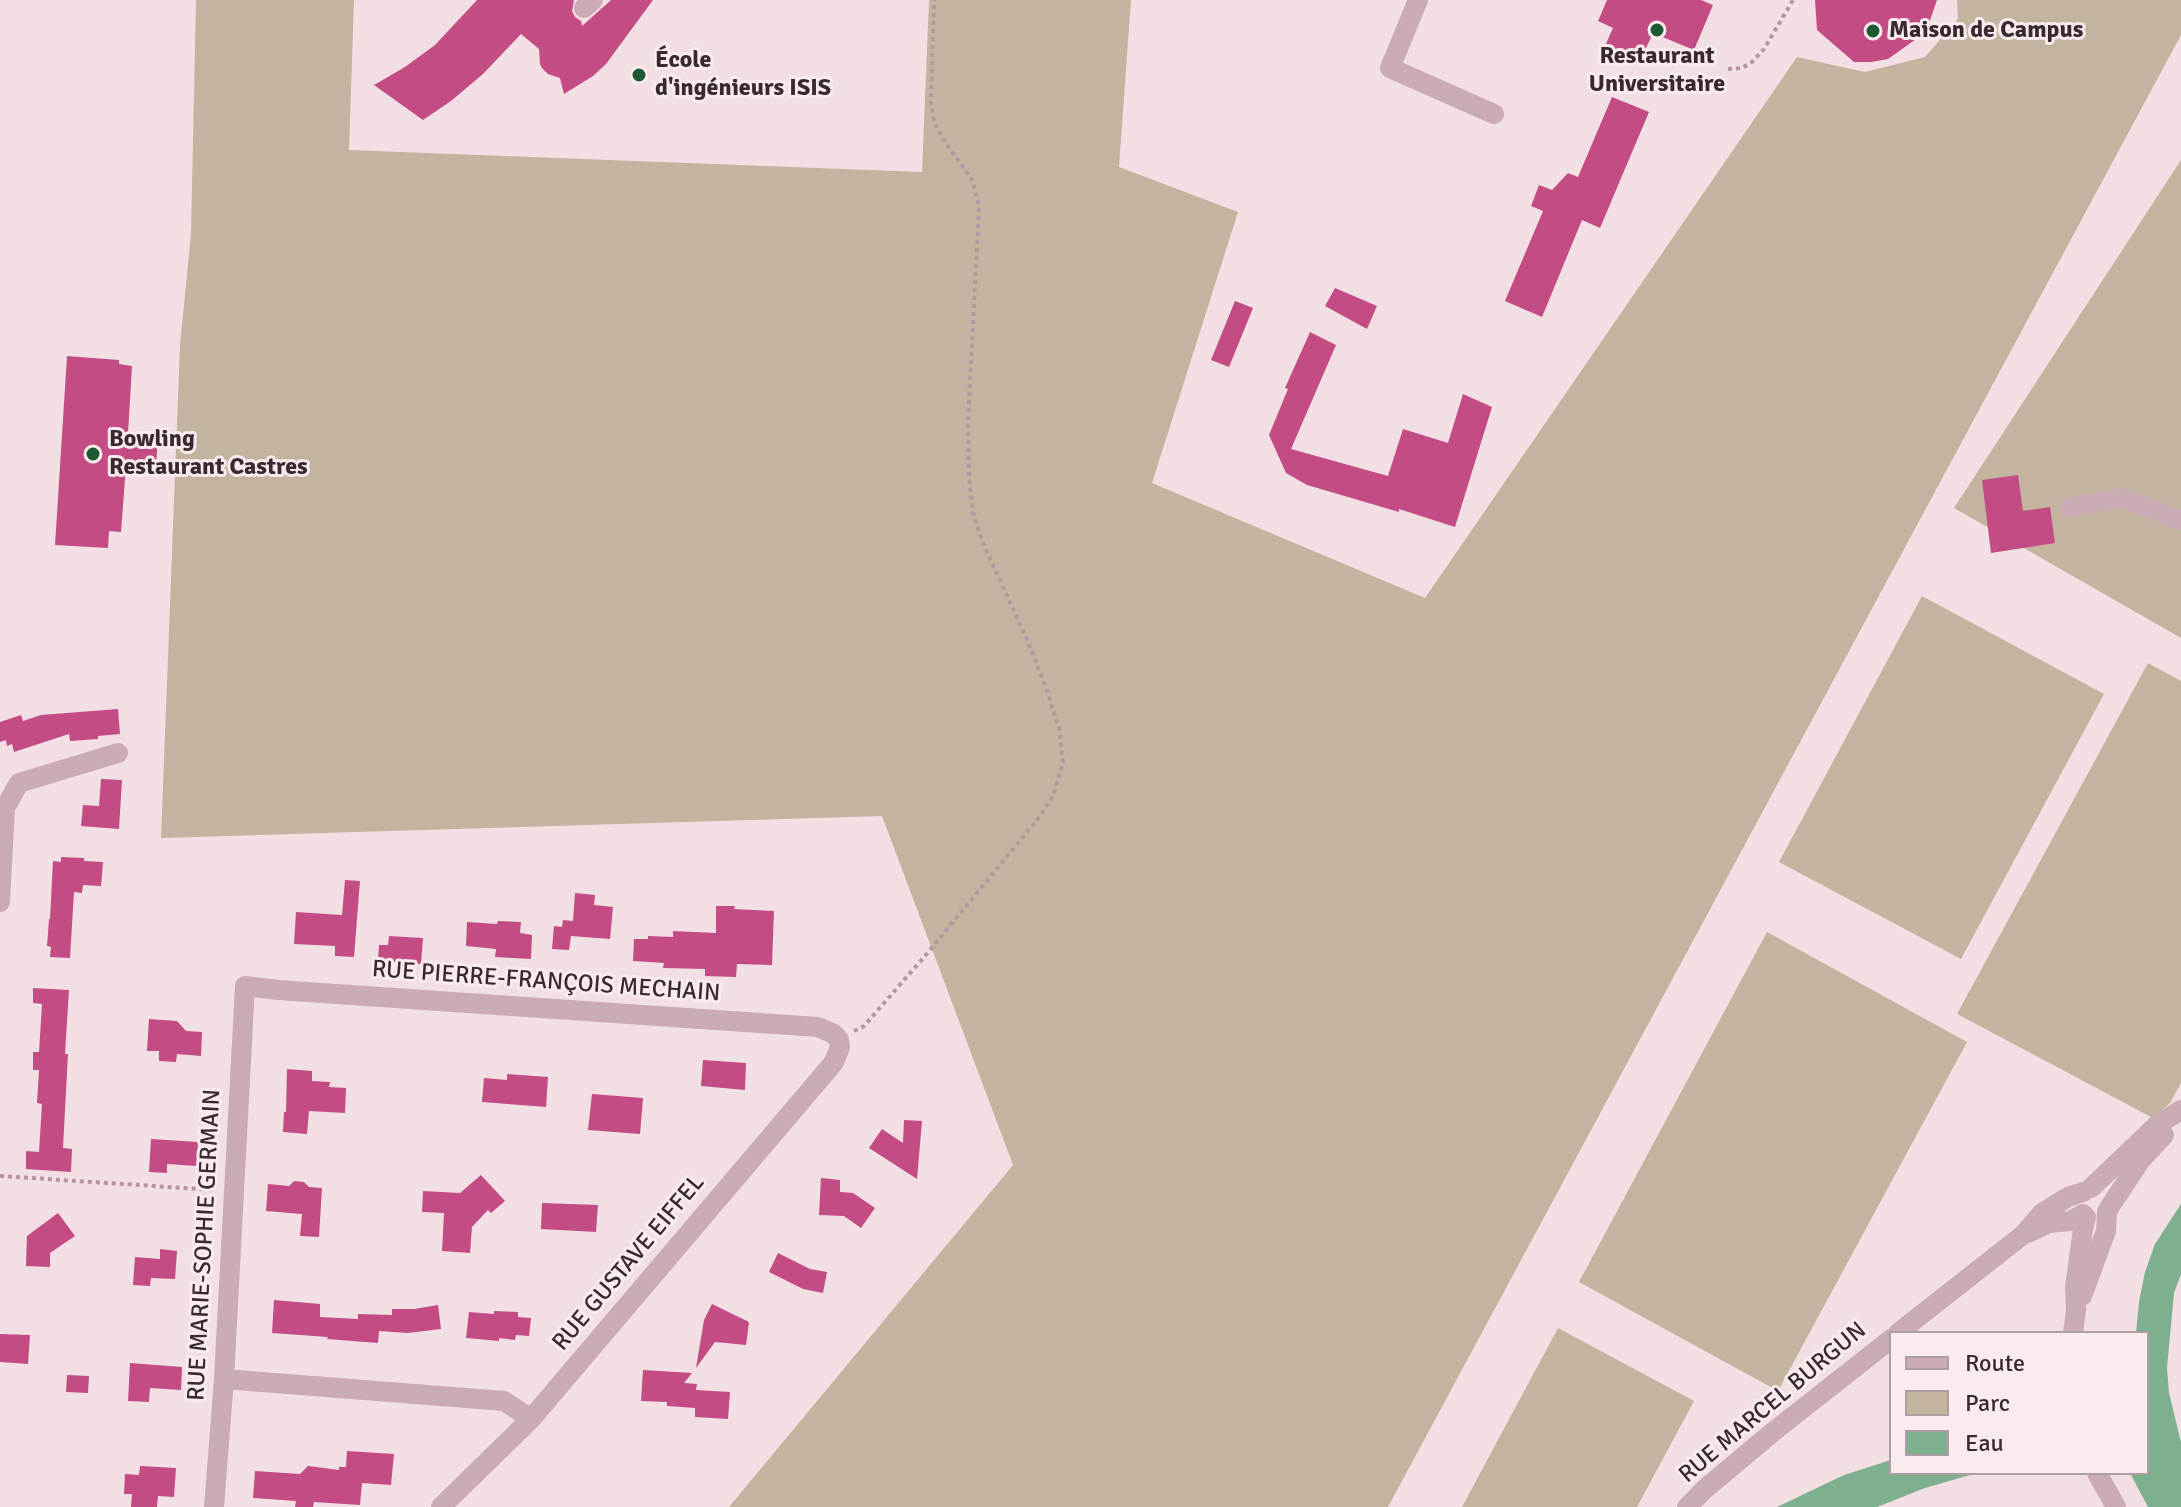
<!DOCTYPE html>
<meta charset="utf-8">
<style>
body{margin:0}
#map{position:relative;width:2181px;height:1507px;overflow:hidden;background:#f2dfe3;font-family:Signika,sans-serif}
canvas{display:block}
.legend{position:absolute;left:1889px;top:1331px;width:260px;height:144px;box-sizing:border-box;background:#faecee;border:2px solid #ac9ea2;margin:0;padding:10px 14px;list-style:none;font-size:24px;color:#382a30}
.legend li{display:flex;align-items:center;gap:16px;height:40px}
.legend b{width:40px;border:2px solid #ac9ea2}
</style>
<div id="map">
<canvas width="2181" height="1507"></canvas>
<ul class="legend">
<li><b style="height:10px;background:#cbabb3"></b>Route</li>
<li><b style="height:22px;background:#c2b49f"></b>Parc</li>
<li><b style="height:22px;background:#7eaf8e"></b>Eau</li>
</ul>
</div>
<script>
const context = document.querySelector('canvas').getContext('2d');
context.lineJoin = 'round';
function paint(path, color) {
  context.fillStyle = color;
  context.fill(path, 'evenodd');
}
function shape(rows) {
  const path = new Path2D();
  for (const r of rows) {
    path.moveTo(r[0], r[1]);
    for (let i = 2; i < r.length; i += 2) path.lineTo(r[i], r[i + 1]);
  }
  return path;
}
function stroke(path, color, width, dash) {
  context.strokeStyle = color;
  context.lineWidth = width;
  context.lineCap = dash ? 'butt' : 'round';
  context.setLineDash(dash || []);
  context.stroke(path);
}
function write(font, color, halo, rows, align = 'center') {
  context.font = font + ' Signika,sans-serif';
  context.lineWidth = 6;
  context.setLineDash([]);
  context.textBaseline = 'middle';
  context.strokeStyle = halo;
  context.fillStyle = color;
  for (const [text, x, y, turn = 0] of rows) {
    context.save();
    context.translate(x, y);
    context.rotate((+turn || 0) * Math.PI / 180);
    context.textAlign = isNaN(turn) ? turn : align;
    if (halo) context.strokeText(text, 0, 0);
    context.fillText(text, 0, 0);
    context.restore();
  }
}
const green = shape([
 [196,0,354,0,349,150,922,172,929,0,1131,0,1119,167,1238,212,1152,483,1425,598,1797,57,1865,72,1925,57,1958,19,1957,0,2181,0,2181,35,1388,1507,729,1507,1013,1165,882,816,161,838,180,345,191,234],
 [2181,160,2181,638,1954,508],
 [1922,596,2104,694,1961,959,1779,862],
 [2148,663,2181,681,2181,1083,2170,1103,2153,1118,1957,1014],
 [1767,932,1967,1042,1778,1391,1579,1282],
 [1558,1328,1694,1401,1637,1507,1462,1507]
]);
const water = shape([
 [2181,1204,2181,1274,2174,1293,2167,1368,2169,1393,2181,1442,2181,1507,2148,1507,2130,1473,2147,1473,2147,1333,2136,1333,2139,1302,2145,1272,2155,1244],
 [1891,1460,1891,1473,1977,1473,1925,1488,1877,1507,1777,1507,1844,1475]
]);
const building = shape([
 [477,0,574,0,572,11,575,17,581,21,582,26,611,0,653,0,606,64,593,76,564,94,560,78,548,74,542,68,540,64,539,49,521,34,483,74,451,101,423,120,374,85,405,67,435,45],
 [1607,0,1701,0,1713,5,1694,50,1653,33,1640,61,1605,46,1613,28,1598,21],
 [1815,0,1937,0,1926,32,1888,59,1871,62,1854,62,1817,30],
 [1612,97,1649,112,1600,228,1582,220,1542,317,1505,301,1543,211,1531,206,1539,185,1552,190,1568,173,1578,177],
 [1335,288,1377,306,1367,329,1325,306],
 [1235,301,1253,308,1229,367,1211,360],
 [1310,332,1336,345,1291,449,1388,476,1403,429,1448,443,1463,394,1492,407,1455,527,1399,509,1399,512,1307,485,1286,473,1269,435,1288,389,1285,388],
 [67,356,119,360,119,364,132,366,128,433,158,435,156,468,126,466,121,532,109,531,108,548,55,545],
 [2018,475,2023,511,2050,507,2055,543,1991,553,1982,480],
 [118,709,120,734,98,736,98,739,70,741,69,734,14,752,12,744,7,746,6,740,0,742,0,722,21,715,23,721,41,715],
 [101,779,122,780,119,829,81,826,83,805,99,806],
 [61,857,84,858,84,861,103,862,101,886,83,885,82,893,74,892,70,958,50,957,51,947,47,946,49,919,50,919,53,861,61,862],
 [345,880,360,881,354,957,335,956,335,946,294,944,296,912,342,915],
 [575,893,595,895,594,905,613,907,610,939,571,936,569,950,552,949,554,926,562,927,563,920,573,921],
 [716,906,735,906,734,909,774,911,772,965,737,964,736,977,705,976,705,969,663,968,664,963,633,961,634,939,648,939,648,936,673,937,673,931,716,933],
 [498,921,521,922,520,933,532,935,531,959,495,957,496,949,466,946,467,922,497,924],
 [389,936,423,938,421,964,378,961,379,945,388,945],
 [33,988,69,990,65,1054,68,1054,63,1148,72,1149,71,1172,26,1169,26,1151,39,1152,42,1104,37,1103,39,1070,33,1070,33,1052,39,1052,42,1004,33,1003],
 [149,1019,177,1021,186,1031,202,1032,201,1056,177,1054,176,1062,159,1061,159,1051,147,1051],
 [703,1060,746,1063,745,1090,701,1086],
 [287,1069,312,1071,312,1081,330,1082,329,1087,346,1088,345,1113,309,1111,307,1134,283,1132,284,1112,286,1112],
 [507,1074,548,1077,546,1107,482,1102,484,1078,507,1080],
 [592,1094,643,1098,640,1134,588,1130],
 [904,1120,922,1121,917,1179,869,1148,882,1129,903,1143],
 [151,1139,198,1142,197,1166,167,1164,167,1173,149,1172],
 [481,1175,505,1201,491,1213,488,1210,472,1227,470,1253,442,1251,444,1213,422,1212,423,1191,460,1193],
 [821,1178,840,1180,840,1192,853,1193,875,1208,861,1228,844,1216,819,1215],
 [294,1181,304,1182,309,1187,322,1188,319,1237,300,1236,302,1214,266,1211,268,1184,289,1186],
 [542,1203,598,1205,596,1232,541,1229],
 [58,1213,75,1236,50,1253,50,1267,26,1266,27,1236],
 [160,1249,177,1251,175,1279,151,1278,150,1286,133,1285,135,1257,160,1259],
 [778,1253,810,1269,827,1272,823,1293,803,1289,769,1272],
 [274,1300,320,1304,320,1317,358,1319,358,1314,392,1315,392,1309,414,1309,438,1305,441,1329,408,1333,379,1331,378,1343,327,1339,328,1337,272,1333],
 [712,1304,749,1322,746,1345,715,1342,696,1368,704,1320],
 [494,1311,518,1312,518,1317,531,1318,529,1336,516,1335,515,1340,499,1338,499,1341,466,1338,469,1312,494,1314],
 [0,1334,30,1335,28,1364,0,1362],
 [130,1363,182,1367,181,1390,150,1388,149,1402,128,1401],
 [643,1370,692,1373,684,1383,697,1384,696,1390,730,1392,728,1419,695,1417,695,1408,667,1406,667,1402,641,1401],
 [67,1375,89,1376,88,1393,66,1392],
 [347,1451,394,1454,391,1485,362,1483,360,1505,314,1502,313,1507,295,1507,296,1501,253,1498,255,1471,300,1474,308,1466,339,1470,339,1467,346,1467],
 [140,1466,176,1468,174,1497,158,1496,157,1507,131,1507,132,1494,124,1494,125,1474,139,1475]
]);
const path = shape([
 [1728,69,1742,68,1752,62,1764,49,1793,0],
 [854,1031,864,1026,925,956,1041,815,1054,794,1063,762,1059,728,1045,685,1028,642,983,543,973,513,969,478,968,421,979,208,973,181,943,139,934,122,931,102,934,0],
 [0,1176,215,1190]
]);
const minor = shape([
 [1418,0,1390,68,1494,114],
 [584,8,593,0],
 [2069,507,2120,498,2181,520],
 [5,808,19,783,118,753],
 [0,809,5,808,0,902],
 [2091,1188,2157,1125,2181,1110],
 [2109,1208,2140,1161,2164,1135],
 [2028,1233,2049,1223,2070,1221,2083,1214],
 [2082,1296,2106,1231,2107,1212],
 [1898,1333,2024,1234,2042,1213,2068,1197,2083,1192],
 [2073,1333,2076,1310,2075,1287,2083,1229,2086,1217],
 [224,1379,504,1401,531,1419],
 [2097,1473,2116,1507],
 [214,1507,224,1379,245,986,278,990,818,1027,834,1034,839,1040,840,1047,834,1062,824,1074,531,1419,441,1507],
 [1687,1507,1706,1488,1773,1432,1891,1339]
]);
const markers = [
 [1657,30,8,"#205a34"],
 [1873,31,8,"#205a34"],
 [639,75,8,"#205a34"],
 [93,454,8,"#205a34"]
];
const poiNames = [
 ["Maison de Campus",1889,31],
 ["Restaurant",1657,57,"center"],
 ["Universitaire",1657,85,"center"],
 ["École",655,61],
 ["d'ingénieurs ISIS",655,89],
 ["Bowling",109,440],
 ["Restaurant Castres",109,468]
];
const streetNames = [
 ["RUE PIERRE-FRANÇOIS MECHAIN",546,982,4],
 ["RUE MARIE-SOPHIE GERMAIN",205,1245,-87],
 ["RUE GUSTAVE EIFFEL",629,1263,-50],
 ["RUE MARCEL BURGUN",1773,1403,-40]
];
paint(green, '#c2b49f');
paint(water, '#7eaf8e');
paint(building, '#c34c85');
stroke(path, '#b7959f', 4, [4, 4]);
stroke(minor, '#cbabb3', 20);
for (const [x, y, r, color] of markers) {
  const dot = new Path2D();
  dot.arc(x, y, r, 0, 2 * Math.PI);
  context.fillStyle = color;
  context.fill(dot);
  stroke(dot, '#faecee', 3);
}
write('bold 24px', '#382a30', '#faecee', poiNames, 'left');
write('24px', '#382a30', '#faecee', streetNames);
</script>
